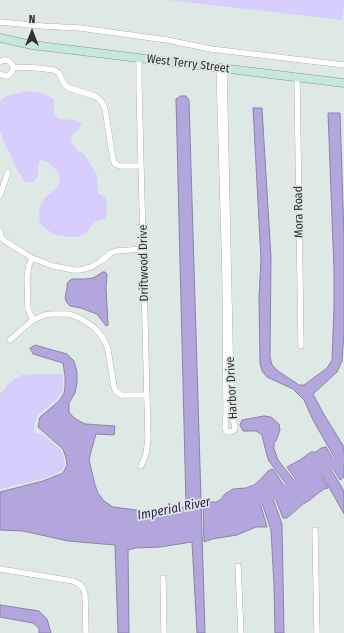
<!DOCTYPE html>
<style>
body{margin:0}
#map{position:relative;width:344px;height:633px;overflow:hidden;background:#dee8e4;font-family:"Fira Sans Condensed",sans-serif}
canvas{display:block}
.north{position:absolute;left:12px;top:12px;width:40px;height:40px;-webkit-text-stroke:3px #dee8e4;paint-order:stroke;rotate:0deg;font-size:11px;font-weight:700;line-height:16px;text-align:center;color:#2d3130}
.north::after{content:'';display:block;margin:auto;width:14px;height:18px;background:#2d3130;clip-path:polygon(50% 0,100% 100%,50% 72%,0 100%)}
</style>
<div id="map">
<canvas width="344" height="633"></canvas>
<div class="north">N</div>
</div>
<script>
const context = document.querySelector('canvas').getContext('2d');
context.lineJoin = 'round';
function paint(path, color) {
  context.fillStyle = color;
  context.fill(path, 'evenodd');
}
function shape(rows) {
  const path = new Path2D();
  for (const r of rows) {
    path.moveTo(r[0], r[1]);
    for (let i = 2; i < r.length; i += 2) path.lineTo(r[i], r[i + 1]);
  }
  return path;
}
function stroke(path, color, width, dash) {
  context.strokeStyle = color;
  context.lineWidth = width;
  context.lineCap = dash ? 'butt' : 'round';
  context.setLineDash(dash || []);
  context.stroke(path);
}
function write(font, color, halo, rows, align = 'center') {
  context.font = font + ' "Fira Sans Condensed",sans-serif';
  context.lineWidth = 3.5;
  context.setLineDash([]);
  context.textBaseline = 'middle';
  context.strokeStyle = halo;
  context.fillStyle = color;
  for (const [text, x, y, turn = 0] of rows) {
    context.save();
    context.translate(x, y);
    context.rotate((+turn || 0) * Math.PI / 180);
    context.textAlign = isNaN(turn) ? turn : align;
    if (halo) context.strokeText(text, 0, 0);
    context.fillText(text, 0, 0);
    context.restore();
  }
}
const green = shape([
 [168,0,344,0,344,6,342,20],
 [28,91,42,93,54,99,54,112,58,119,75,120,82,124,78,131,71,135,72,144,77,150,84,154,97,175,98,194,105,197,107,202,107,210,106,219,96,221,90,228,84,234,77,237,69,237,53,234,40,224,39,216,40,207,43,200,55,189,60,182,59,173,48,162,40,160,38,168,38,176,33,182,25,182,16,168,10,153,6,146,0,132,0,101,6,96],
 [39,374,63,374,63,386,62,392,57,399,38,415,34,425,34,430,36,433,42,434,61,450,64,459,65,465,62,471,42,479,0,489,0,392,2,393,8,384,18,377,22,375]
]);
const water = shape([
 [181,96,186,96,189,100,205,633,197,633,192,542,160,547,135,548,128,550,129,633,118,633,115,545,68,541,23,531,0,530,0,492,43,481,63,473,67,465,66,458,63,449,38,427,40,417,59,401,64,393,65,386,65,376,63,363,33,354,30,348,35,345,67,354,74,361,77,372,77,382,75,393,69,403,69,412,74,418,85,424,115,426,114,435,96,434,89,459,90,464,95,485,98,493,104,501,113,507,151,512,179,510,186,505,176,99,181,96],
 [253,108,262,108,271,258,270,357,272,365,278,371,299,385,304,385,327,368,332,360,334,307,334,270,328,113,340,113,344,237,344,332,342,361,337,372,313,394,323,413,344,447,344,458,337,462,313,420,304,400,293,389,267,377,262,371,260,363,259,297,261,259,253,108],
 [103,272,105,272,107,274,106,288,108,325,106,326,97,314,81,308,70,306,67,303,65,298,67,288,67,284,69,281,72,279,85,279,93,278,103,272],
 [264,416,271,417,279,424,280,430,276,441,274,443,274,449,278,460,297,484,289,488,269,461,266,452,262,435,256,431,243,431,240,425,242,420,264,416],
 [326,447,336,464,338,464,344,460,344,477,340,480,331,465,328,464,319,469,318,471,328,488,324,489,317,494,310,500,303,504,287,518,283,518,274,495,272,493,260,497,259,499,267,527,256,527,237,535,212,539,204,542,203,502,216,502,220,500,226,493,230,491,233,489,246,488,254,485,260,480,268,471,272,469,273,469,287,490,290,491,298,486,299,484,287,467,300,460,311,452,316,452,321,448,326,447],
 [329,466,344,491,344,514,320,471,329,466],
 [272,496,282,524,284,633,275,633,274,585,271,530,261,500,272,496],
 [0,605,39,611,47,619,51,633,39,633,39,628,33,623,0,617,0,605]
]);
const river = shape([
 [248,504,276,495,289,488,344,458]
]);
const street = shape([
 [0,22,42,26,80,28,167,40,211,49,344,65],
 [139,58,139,86,148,439,146,454,141,466],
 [0,62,3,60,9,61,12,64,13,67,12,72,8,76,4,76,0,74],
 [13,67,38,68,54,70,59,73,64,84,69,88,95,96,99,99,103,104,105,109,113,159,115,164,120,166,141,166],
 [219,68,225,275,226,412,225,429,227,432,231,432,234,430,235,427,232,414,231,390,224,68],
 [297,78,301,346],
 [0,195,8,172],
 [0,231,1,237,5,241,32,258,53,266,74,270,80,270,91,267,101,261,111,253,116,251,143,249],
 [32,258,29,265,27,277,28,309,33,320],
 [10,340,33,320,45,315,51,314,69,314,80,318,95,328,103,338,106,344,108,350,114,387,116,391,121,395,147,395],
 [315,530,317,633],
 [238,566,241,633],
 [0,569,73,581,79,584,83,588,85,594,86,633],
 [163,578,164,633]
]);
const secondary = shape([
 [0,38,32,45,344,83]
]);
const streetNames = [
 ["West Terry Street",188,64,7],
 ["Mora Road",299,212,-91],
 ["Driftwood Drive",144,263,-91],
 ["Harbor Drive",232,388,-93]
];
const waterNames = [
 ["Imperial River",174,509,-11]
];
paint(green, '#d8cefe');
paint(water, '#b2a6dd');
stroke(water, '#8a83a9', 1);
stroke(river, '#b2a6dd', 9);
stroke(street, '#89938f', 6);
stroke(secondary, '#89938f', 9);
stroke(street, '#fff', 5.5);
stroke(secondary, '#c6e7dd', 8);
write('12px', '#2d3130', '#dee8e4', streetNames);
write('italic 13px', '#311c5b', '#dee8e4', waterNames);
</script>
